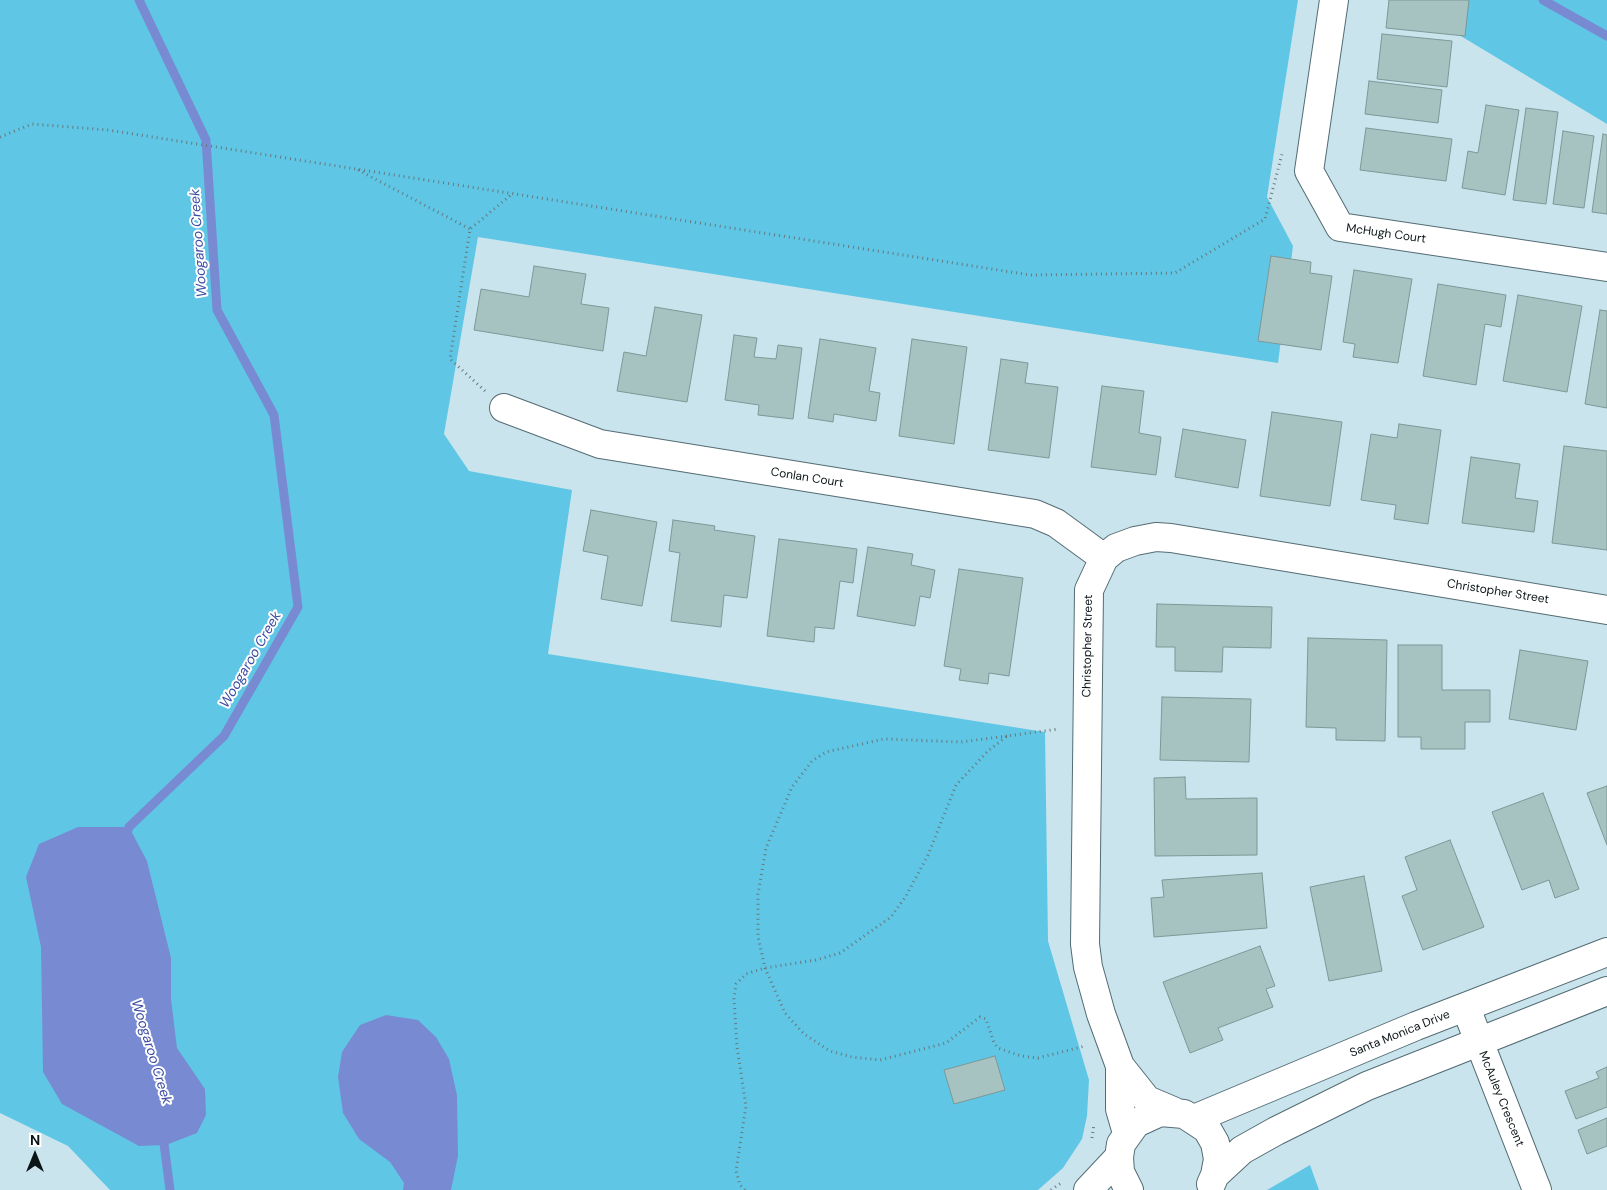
<!DOCTYPE html>
<style>
body{margin:0}
#map{position:relative;width:1607px;height:1190px;overflow:hidden;background:#c9e4ed;font-family:"DM Sans",sans-serif}
canvas{display:block}
.north{position:absolute;left:10px;top:1130px;width:50px;height:50px;-webkit-text-stroke:4px #fff;paint-order:stroke;rotate:0deg;font-size:14px;font-weight:700;line-height:20px;text-align:center;color:#0b1518}
.north::after{content:'';display:block;margin:auto;width:18px;height:22px;background:#0b1518;clip-path:polygon(50% 0,100% 100%,50% 72%,0 100%)}
</style>
<div id="map">
<canvas width="1607" height="1190"></canvas>
<div class="north">N</div>
</div>
<script>
const context = document.querySelector('canvas').getContext('2d');
context.lineJoin = 'round';
function paint(path, color) {
  context.fillStyle = color;
  context.fill(path, 'evenodd');
}
function shape(rows) {
  const path = new Path2D();
  for (const r of rows) {
    path.moveTo(r[0], r[1]);
    for (let i = 2; i < r.length; i += 2) path.lineTo(r[i], r[i + 1]);
  }
  return path;
}
function stroke(path, color, width, dash) {
  context.strokeStyle = color;
  context.lineWidth = width;
  context.lineCap = dash ? 'butt' : 'round';
  context.setLineDash(dash || []);
  context.stroke(path);
}
function write(font, color, halo, rows, align = 'center') {
  context.font = font + ' "DM Sans",sans-serif';
  context.lineWidth = 4;
  context.setLineDash([]);
  context.textBaseline = 'middle';
  context.strokeStyle = halo;
  context.fillStyle = color;
  for (const [text, x, y, turn = 0] of rows) {
    context.save();
    context.translate(x, y);
    context.rotate((+turn || 0) * Math.PI / 180);
    context.textAlign = isNaN(turn) ? turn : align;
    if (halo) context.strokeText(text, 0, 0);
    context.fillText(text, 0, 0);
    context.restore();
  }
}
const green = shape([
 [0,0,1298,0,1267,197,1293,246,1278,363,478,237,444,434,469,471,572,490,548,654,1045,732,1048,941,1089,1080,1087,1116,1082,1139,1063,1168,1038,1190,110,1190,68,1146,0,1113],
 [1401,0,1607,0,1607,124],
 [1310,1165,1319,1190,1267,1190]
]);
const water = shape([
 [78,827,129,827,147,861,171,958,171,999,177,1048,205,1089,206,1115,197,1133,166,1145,139,1146,62,1104,43,1072,41,947,26,877,39,844],
 [386,1015,418,1020,436,1037,449,1059,457,1095,458,1156,451,1190,403,1190,404,1183,390,1162,359,1139,343,1113,338,1077,342,1052,360,1025]
]);
const stream = shape([
 [1543,0,1607,36],
 [126,836,129,827,224,736,298,607,274,415,217,310,206,140,139,0],
 [163,1136,170,1190]
]);
const building = shape([
 [1389,0,1469,0,1465,36,1386,28,1389,0],
 [1382,34,1452,41,1447,87,1377,79,1382,34],
 [1369,81,1442,90,1438,123,1365,114,1369,81],
 [1486,105,1519,110,1505,195,1462,188,1468,151,1478,153,1486,105],
 [1526,108,1558,112,1546,204,1513,200,1526,108],
 [1366,128,1452,139,1446,181,1360,170,1366,128],
 [1563,131,1594,136,1584,208,1553,204,1563,131],
 [1603,134,1607,135,1607,214,1592,212,1603,134],
 [1271,256,1311,262,1310,273,1332,276,1321,350,1258,341,1271,256],
 [534,266,586,274,581,304,609,308,603,351,474,330,481,289,529,297,534,266],
 [1354,270,1412,279,1398,363,1353,357,1355,344,1343,342,1354,270],
 [1438,284,1506,295,1501,327,1485,324,1476,385,1423,376,1438,284],
 [1518,295,1582,306,1567,392,1503,381,1518,295],
 [655,307,702,315,687,402,617,391,624,352,646,356,655,307],
 [1600,310,1607,311,1607,408,1585,404,1600,310],
 [734,335,757,338,754,357,776,359,778,345,802,348,793,419,758,415,759,405,725,400,734,335],
 [820,339,876,348,869,391,880,393,876,421,834,414,833,422,808,418,820,339],
 [912,339,967,347,954,444,899,436,912,339],
 [1001,359,1028,363,1025,383,1058,387,1049,458,988,450,1001,359],
 [1102,386,1144,391,1139,433,1161,437,1156,475,1091,467,1102,386],
 [1272,412,1342,422,1330,506,1260,496,1272,412],
 [1399,424,1441,430,1428,524,1394,519,1396,505,1361,500,1371,434,1397,438,1399,424],
 [1183,429,1246,440,1238,488,1175,477,1183,429],
 [1564,446,1607,451,1607,550,1552,543,1564,446],
 [1471,457,1520,464,1515,498,1538,501,1534,532,1462,523,1471,457],
 [591,510,657,522,642,606,601,599,608,556,583,551,591,510],
 [673,520,715,526,714,530,755,536,747,598,724,595,721,627,671,621,680,553,669,551,673,520],
 [779,539,857,549,853,583,840,581,834,629,815,627,814,642,767,636,779,539],
 [868,547,913,554,911,565,935,570,930,598,920,596,915,626,857,616,868,547],
 [959,569,1023,578,1009,676,989,673,988,684,959,680,961,669,944,666,959,569],
 [1157,604,1272,607,1271,648,1223,647,1222,672,1175,671,1175,647,1156,647,1157,604],
 [1308,638,1387,640,1385,741,1336,740,1336,728,1306,727,1308,638],
 [1398,645,1442,645,1442,690,1490,690,1490,722,1465,722,1465,749,1421,749,1421,737,1398,737,1398,645],
 [1520,650,1588,661,1576,730,1509,719,1520,650],
 [1162,697,1251,699,1249,762,1160,760,1162,697],
 [1185,777,1186,799,1257,798,1257,855,1155,856,1154,778,1185,777],
 [1607,786,1607,845,1587,793,1607,786],
 [1543,793,1579,889,1555,898,1549,880,1522,890,1492,812,1543,793],
 [1450,840,1484,927,1423,950,1402,896,1417,890,1405,857,1450,840],
 [1262,873,1267,928,1154,937,1151,898,1164,897,1162,880,1262,873],
 [1364,876,1382,971,1329,981,1310,887,1364,876],
 [1260,946,1275,986,1266,989,1273,1007,1218,1028,1223,1040,1190,1053,1163,982,1260,946],
 [995,1056,1005,1090,954,1104,944,1070,995,1056],
 [1607,1067,1607,1107,1576,1119,1565,1091,1599,1078,1596,1072,1607,1067],
 [1607,1118,1607,1146,1587,1154,1578,1130,1607,1118]
]);
const path = shape([
 [0,137,32,124,108,130,1030,275,1175,273,1265,219,1282,154],
 [358,170,470,229],
 [485,391,450,359,470,229,512,194],
 [1007,736,961,742,884,739,826,752,812,761,792,787,766,848,758,894,758,937,765,968,785,1013,804,1034,830,1051,852,1057,880,1060,946,1043,980,1017,986,1019,994,1043,998,1048,1021,1056,1038,1058,1085,1046],
 [1092,1138,1094,1124],
 [745,1190,740,1185,736,1171,746,1106,737,1047,734,999,736,984,746,974,765,968,816,960,840,953,891,917,906,896,928,855,956,785,988,751,1007,736,1059,729],
 [1051,1190,1061,1183]
]);
const minor = shape([
 [1334,0,1309,171,1340,227,1607,267],
 [504,408,600,444,1035,514,1056,523,1104,558],
 [1466,1008,1537,1190],
 [1120,1066,1120,1109,1127,1133],
 [1173,1111,1147,1100,1120,1066,1101,1014,1088,967,1085,944,1089,590,1104,558,1116,548,1135,541,1156,537,1171,538,1607,610]
]);
const tertiary = shape([
 [1194,1119,1416,1026,1607,952],
 [1215,1175,1242,1150,1276,1131,1367,1086,1607,991],
 [1088,1190,1119,1157],
 [1129,1190,1120,1172,1119,1157,1121,1144,1136,1123,1160,1112,1184,1114,1207,1129,1215,1143,1218,1159,1215,1175,1211,1184]
]);
const streetNames = [
 ["McHugh Court",1386,234,8],
 ["Conlan Court",807,478,9],
 ["Christopher Street",1498,592,9],
 ["Christopher Street",1088,646,-89],
 ["Santa Monica Drive",1400,1034,-22],
 ["McAuley Crescent",1501,1099,68]
];
const waterNames = [
 ["Woogaroo Creek",199,243,-94],
 ["Woogaroo Creek",251,660,-60],
 ["Woogaroo Creek",151,1052,73]
];
paint(green, '#5fc7e5');
paint(water, '#788bd2');
stroke(stream, '#788bd2', 9);
paint(building, '#a6c3c2');
stroke(building, '#7c9897', 1);
stroke(minor, '#546c74', 30);
stroke(tertiary, '#546c74', 30);
stroke(path, '#66797f', 3, [1, 4]);
stroke(minor, '#fff', 28);
stroke(tertiary, '#fff', 28);
write('12px', '#0b1518', '#fff', streetNames);
write('italic 14px', '#3c4da3', '#fff', waterNames);
</script>
